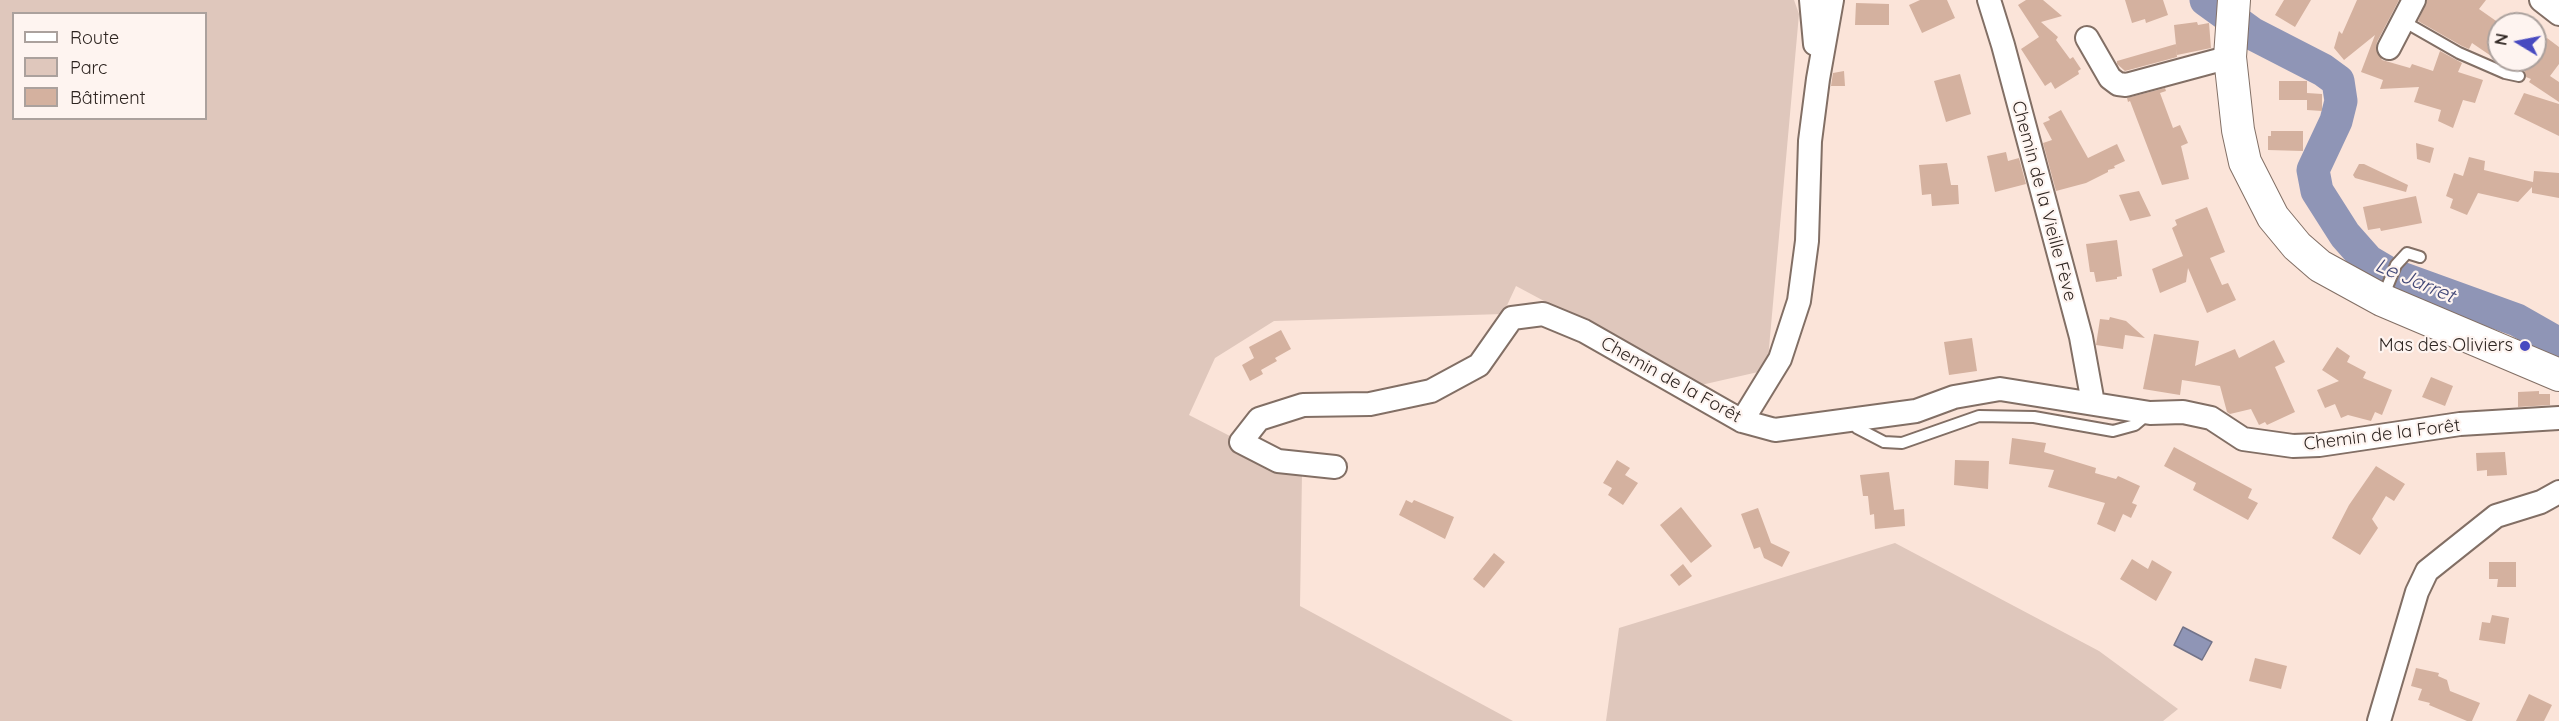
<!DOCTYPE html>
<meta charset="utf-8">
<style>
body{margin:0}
#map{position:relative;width:2559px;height:721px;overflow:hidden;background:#fbe4d9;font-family:Quicksand,sans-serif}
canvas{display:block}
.legend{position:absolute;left:12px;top:12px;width:195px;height:108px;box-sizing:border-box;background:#fef4f0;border:2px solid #aba19d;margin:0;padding:8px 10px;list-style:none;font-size:18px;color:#2e2521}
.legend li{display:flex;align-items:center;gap:12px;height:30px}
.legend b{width:30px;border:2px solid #aba19d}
.north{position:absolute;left:2487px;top:12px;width:60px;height:60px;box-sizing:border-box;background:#fef4f0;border:2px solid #aba19d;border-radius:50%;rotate:280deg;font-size:16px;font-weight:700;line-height:24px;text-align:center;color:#2e2521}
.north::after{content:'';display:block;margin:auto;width:21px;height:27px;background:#484ac0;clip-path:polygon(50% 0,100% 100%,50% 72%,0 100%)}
</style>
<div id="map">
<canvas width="2559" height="721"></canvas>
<ul class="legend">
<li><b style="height:8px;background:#fff"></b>Route</li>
<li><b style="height:16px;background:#dfc7bc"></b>Parc</li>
<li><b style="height:16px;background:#d4b19f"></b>Bâtiment</li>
</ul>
<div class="north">N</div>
</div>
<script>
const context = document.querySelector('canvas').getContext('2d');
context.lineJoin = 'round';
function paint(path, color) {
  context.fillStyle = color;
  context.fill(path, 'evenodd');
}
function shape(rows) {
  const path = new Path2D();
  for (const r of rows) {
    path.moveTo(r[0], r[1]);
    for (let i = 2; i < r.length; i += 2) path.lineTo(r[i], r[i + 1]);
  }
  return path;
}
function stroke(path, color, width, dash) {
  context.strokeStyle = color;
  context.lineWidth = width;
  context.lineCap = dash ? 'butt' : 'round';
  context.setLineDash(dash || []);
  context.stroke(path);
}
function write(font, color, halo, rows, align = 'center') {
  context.font = font + ' Quicksand,sans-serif';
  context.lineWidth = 4.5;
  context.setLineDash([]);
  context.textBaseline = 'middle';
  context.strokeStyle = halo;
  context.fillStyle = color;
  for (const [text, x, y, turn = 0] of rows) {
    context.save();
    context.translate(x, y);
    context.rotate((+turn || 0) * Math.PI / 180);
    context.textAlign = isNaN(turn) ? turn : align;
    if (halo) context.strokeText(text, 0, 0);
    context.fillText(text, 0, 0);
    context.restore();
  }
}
const green = shape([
 [0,0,1794,0,1799,14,1767,370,1701,385,1516,286,1503,314,1274,321,1215,358,1189,415,1302,473,1300,606,1513,721,0,721],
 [14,14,206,14,206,118,14,118],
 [1895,543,2099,651,2178,709,2163,721,1606,721,1619,628]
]);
const water = shape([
 [2183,627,2212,642,2202,660,2174,645,2183,627]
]);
const river = shape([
 [2206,0,2253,34,2323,70,2338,81,2341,101,2336,121,2313,170,2317,191,2345,235,2368,261,2390,274,2517,320,2559,344]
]);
const building = shape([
 [1920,0,1947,0,1955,18,1922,33,1909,5],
 [2026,0,2043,0,2062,16,2041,22,2058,37,2056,40,2070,59,2073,57,2081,69,2078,71,2079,74,2055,89,2051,82,2045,86,2021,49,2039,37,2018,5],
 [2125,0,2163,0,2168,15,2146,23,2145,19,2132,23],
 [2284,0,2311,0,2295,27,2275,15],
 [2357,0,2399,0,2377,42,2376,49,2382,60,2410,68,2412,64,2433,71,2440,51,2462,63,2458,72,2483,80,2475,103,2463,100,2453,128,2438,121,2441,110,2414,102,2419,87,2380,89,2383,80,2361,72,2375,35,2344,60,2334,48,2339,31,2342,34],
 [2427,0,2486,0,2479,9,2499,23,2499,60,2535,60,2535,54,2547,38,2559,47,2559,64,2550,76,2559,82,2559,102,2529,82,2531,79,2526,77,2524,70,2494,60,2497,60,2472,43,2469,49,2462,46,2418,21],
 [1856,3,1889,4,1889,25,1855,25],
 [2197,22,2198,25,2209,23,2211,48,2177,55,2174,25],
 [2176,44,2177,57,2125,71,2117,64,2117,61],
 [1844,71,1845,86,1831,86,1833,73],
 [1960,74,1971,114,1946,122,1934,81],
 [2279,81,2307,81,2307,93,2322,94,2322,111,2307,110,2307,100,2279,100],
 [2165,88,2166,91,2160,93,2173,128,2180,125,2188,143,2181,146,2189,179,2162,185,2130,101,2128,102,2127,98],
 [2524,93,2559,104,2559,136,2514,114],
 [2061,110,2088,158,2117,144,2125,161,2114,166,2115,168,2108,170,2108,172,2086,183,2056,191,2043,143,2052,140,2043,123,2050,120,2048,117],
 [2271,131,2303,131,2303,151,2268,150,2268,136,2271,136],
 [2416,143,2434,148,2430,163,2417,159],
 [2006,152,2008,161,2019,158,2026,184,1995,192,1987,156],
 [2469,157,2485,161,2484,170,2533,182,2534,171,2559,173,2559,198,2532,193,2532,187,2518,202,2478,193,2467,215,2450,208,2453,199,2446,196,2454,173,2463,176],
 [1947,163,1951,185,1958,185,1959,204,1932,206,1931,194,1922,195,1919,165],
 [2359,164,2364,164,2408,185,2406,192,2355,178,2353,175],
 [2139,191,2151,216,2130,221,2119,195],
 [2416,196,2422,223,2381,231,2380,228,2368,230,2363,207],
 [2207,207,2225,252,2210,258,2222,285,2228,283,2236,300,2207,313,2188,268,2186,282,2160,293,2152,269,2183,256,2172,228,2177,225,2175,220],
 [2117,240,2122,276,2117,277,2117,279,2096,282,2094,272,2090,272,2086,244],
 [2110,317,2126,321,2145,338,2125,335,2123,349,2096,345,2100,319,2109,320],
 [1281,330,1291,349,1275,358,1277,361,1261,370,1263,374,1250,381,1242,365,1254,358,1249,347],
 [2154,334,2199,341,2195,366,2235,349,2239,358,2274,340,2285,362,2275,367,2295,412,2267,425,2265,422,2259,425,2251,409,2230,414,2227,412,2220,386,2182,380,2180,395,2143,389],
 [1972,338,1977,371,1949,375,1944,342],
 [2337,347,2350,356,2347,362,2366,372,2363,378,2392,390,2382,415,2375,412,2371,421,2348,415,2341,418,2335,404,2325,408,2317,390,2339,381,2322,370],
 [2431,377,2453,386,2445,406,2422,397],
 [2539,391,2539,394,2550,394,2550,405,2518,407,2518,392],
 [2012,438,2046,443,2044,452,2096,468,2095,473,2116,479,2118,476,2140,486,2132,503,2137,505,2131,518,2123,514,2115,532,2097,524,2105,503,2048,487,2054,470,2009,464],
 [2174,447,2252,489,2248,498,2258,503,2248,520,2193,490,2196,483,2164,466],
 [2505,452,2507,475,2487,476,2487,470,2477,471,2476,453],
 [1617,460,1630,468,1625,475,1638,483,1623,505,1608,495,1612,488,1603,483],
 [1955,460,1989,461,1988,489,1954,485],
 [2376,466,2405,484,2394,501,2386,496,2372,519,2378,528,2360,555,2332,538,2349,505],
 [1889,472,1894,510,1904,509,1905,526,1875,529,1874,514,1870,515,1868,496,1863,496,1860,475],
 [1406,500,1412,503,1414,500,1454,517,1445,539,1399,515],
 [1681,507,1712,546,1691,563,1660,525],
 [1758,508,1771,543,1790,552,1782,567,1764,558,1760,547,1754,549,1741,514],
 [1494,553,1505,562,1484,588,1473,579],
 [2132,559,2148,569,2152,560,2172,572,2156,601,2120,579],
 [2489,562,2516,562,2516,587,2497,587,2498,579,2489,579],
 [1683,564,1692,576,1679,586,1670,575],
 [2492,615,2509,618,2505,644,2479,640,2482,622,2490,623],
 [2255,658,2287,666,2281,689,2249,681],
 [2416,668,2439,673,2438,676,2447,680,2450,691,2480,703,2472,721,2467,721,2429,705,2430,703,2418,700,2422,689,2411,686],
 [2529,694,2552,705,2544,721,2516,721]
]);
const service = shape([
 [2403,21,2459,53,2505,73,2519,76],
 [2383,297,2396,265,2407,253,2420,257],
 [1851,421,1857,428,1884,442,1902,443,1979,416,2034,417,2113,431,2135,425,2148,414]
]);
const minor = shape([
 [1811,0,1815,44],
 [1989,0,2003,45,2081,337,2093,403],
 [2541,0,2559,14],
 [2087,38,2110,78,2118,84,2126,85,2230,57],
 [2389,48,2414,0],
 [1742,421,1780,359,1799,301,1807,241,1810,141,1818,79,1832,0],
 [1335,467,1278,461,1241,442,1259,419,1303,405,1370,404,1431,391,1479,365,1512,318,1543,314,1584,331,1742,421,1775,430,1916,411,1954,397,2000,389,2150,413,2183,412,2211,418,2243,439,2293,446,2319,445,2460,424,2559,418],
 [2379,721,2417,592,2427,571,2496,516,2541,502,2559,492]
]);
const secondary = shape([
 [2234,0,2230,57,2238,130,2245,162,2273,217,2297,246,2320,266,2382,300,2559,375]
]);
const markers = [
 [2525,346,6,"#484ac0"]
];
const streetNames = [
 ["Chemin de la Vieille Fève",2044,201,75],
 ["Chemin de la Forêt",1671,380,29],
 ["Chemin de la Forêt",2382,435,-7]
];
const poiNames = [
 ["Mas des Oliviers",2513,346]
];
const waterNames = [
 ["Le Jarret",2415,281,23]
];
paint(green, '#dfc7bc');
paint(water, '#8f95b6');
stroke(water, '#727389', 1.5);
stroke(river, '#8f95b6', 33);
paint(building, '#d4b19f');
stroke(service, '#826f65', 14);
stroke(minor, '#826f65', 26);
stroke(secondary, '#826f65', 34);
stroke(service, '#fff', 10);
stroke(minor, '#fff', 22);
stroke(secondary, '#fff', 32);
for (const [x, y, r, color] of markers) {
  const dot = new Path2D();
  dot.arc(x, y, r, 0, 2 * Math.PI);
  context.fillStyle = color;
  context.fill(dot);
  stroke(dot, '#fef4f0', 2);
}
write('18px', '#2e2521', '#fef4f0', streetNames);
write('18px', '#2e2521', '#fef4f0', poiNames, 'right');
write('italic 20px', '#424877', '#fef4f0', waterNames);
</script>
